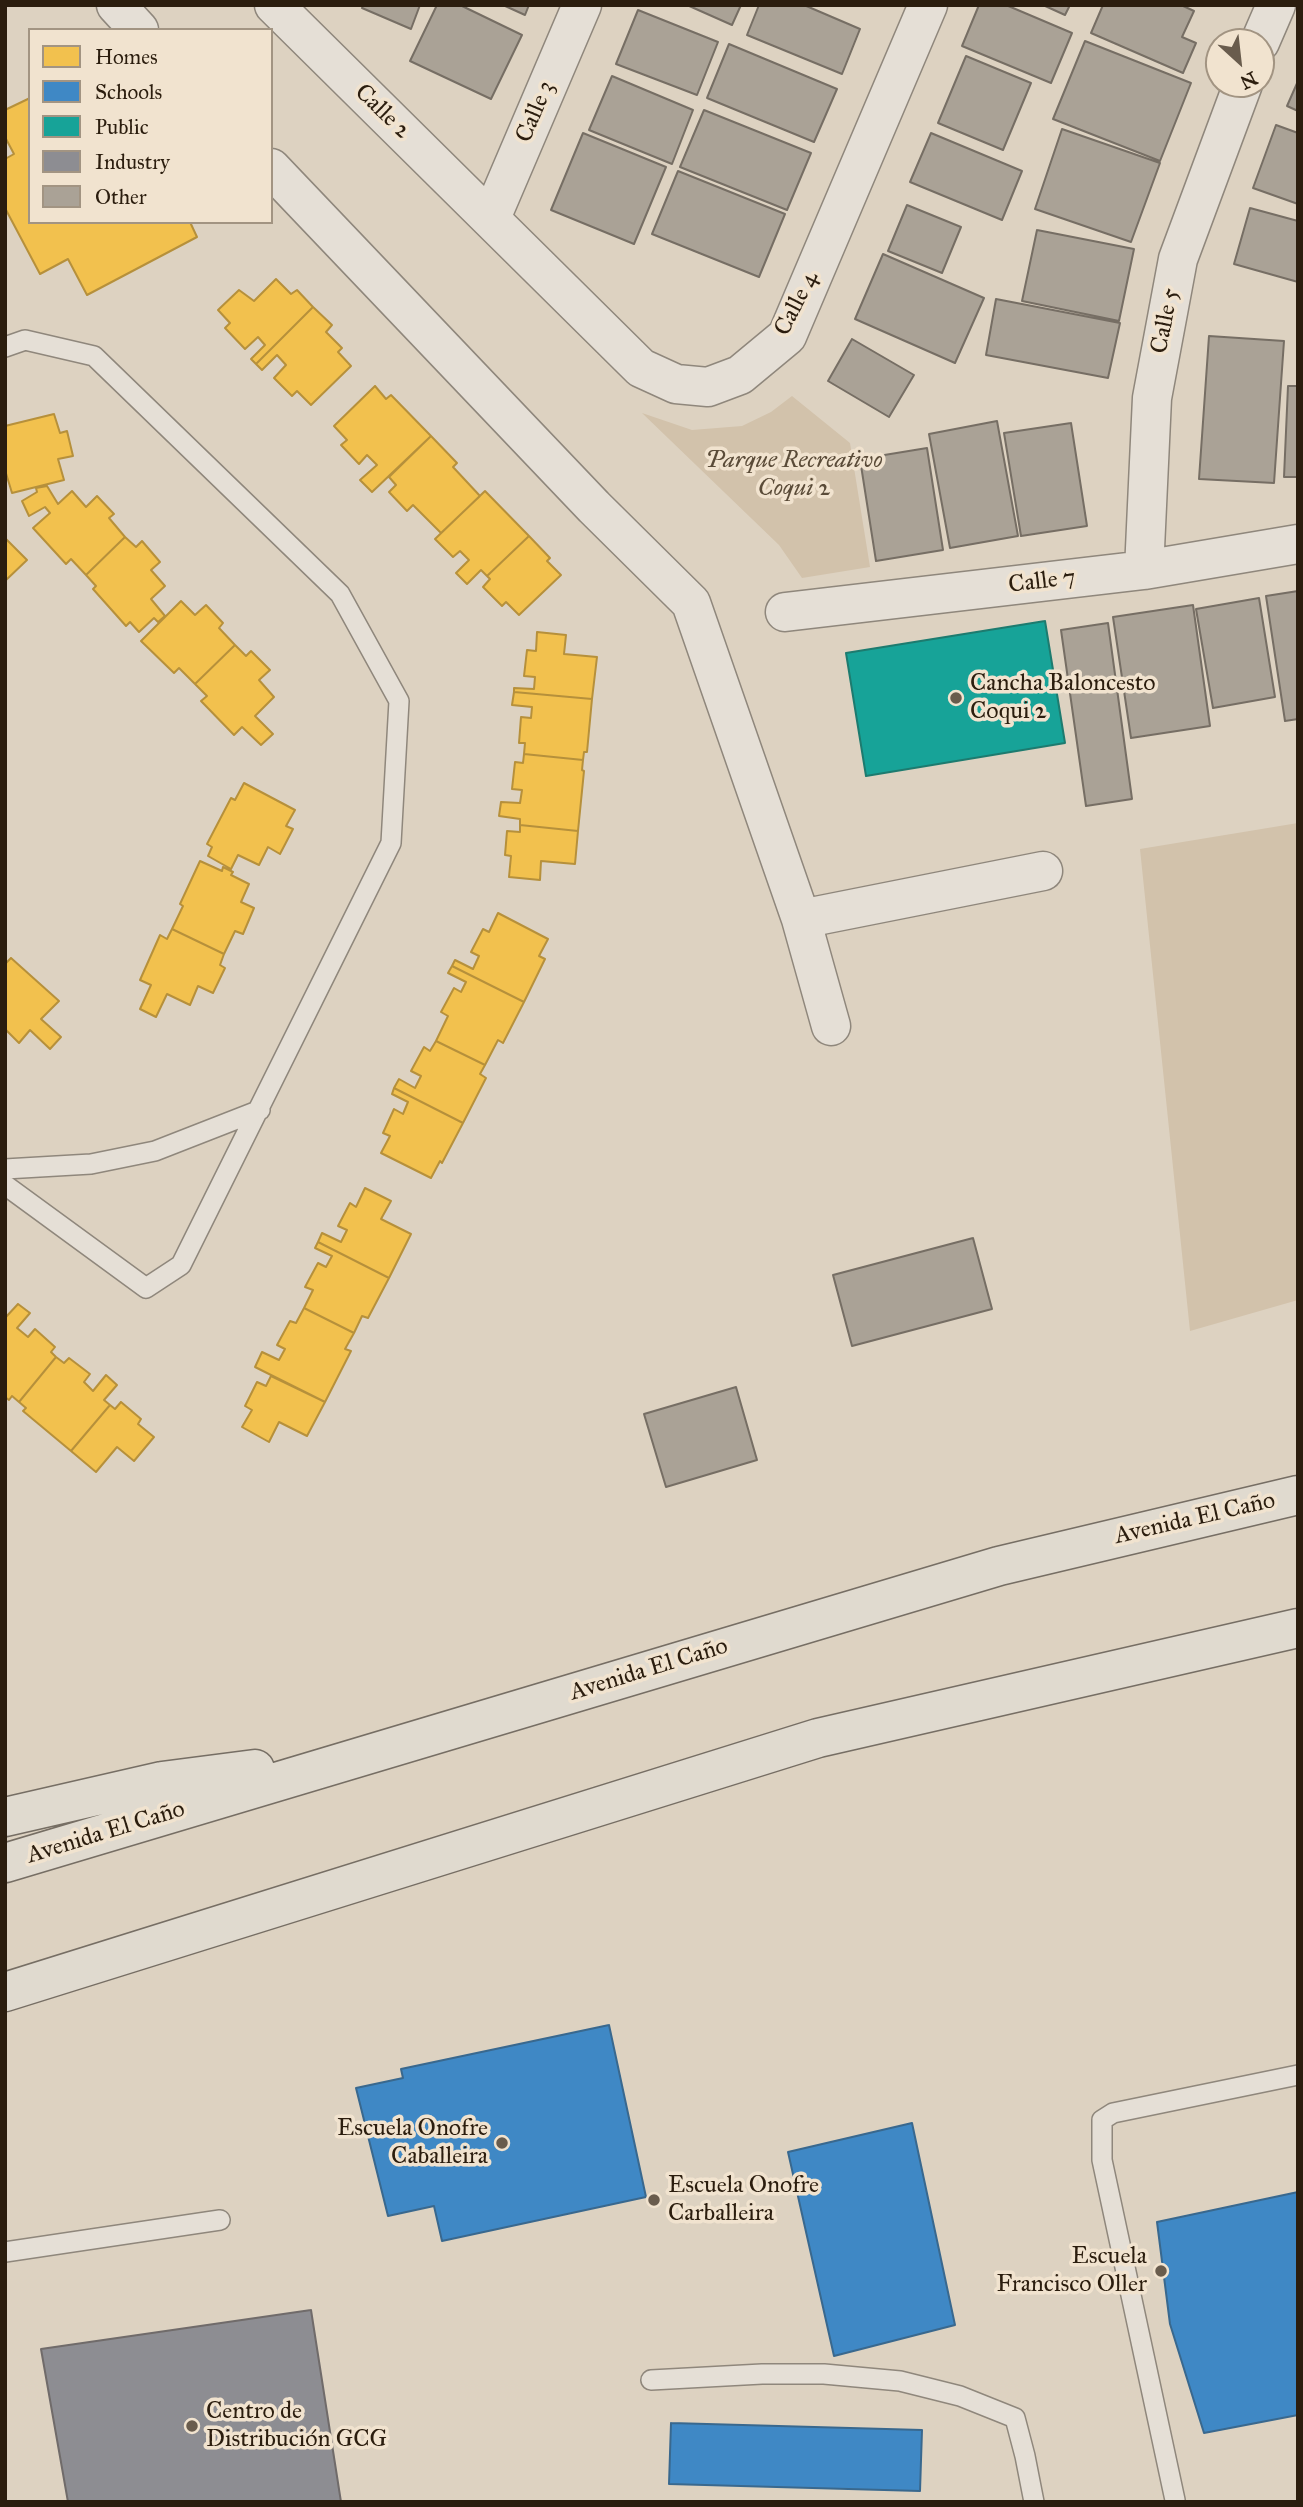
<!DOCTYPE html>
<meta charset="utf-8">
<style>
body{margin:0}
#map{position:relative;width:1303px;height:2507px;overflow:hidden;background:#ddd2c1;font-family:"IM FELL Great Primer",serif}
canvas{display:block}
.frame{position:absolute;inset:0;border:7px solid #2b1d0e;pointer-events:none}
.legend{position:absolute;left:28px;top:28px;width:245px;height:196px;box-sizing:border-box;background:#f1e3cf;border:2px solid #a29482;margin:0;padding:9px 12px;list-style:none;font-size:21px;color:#2b1d0e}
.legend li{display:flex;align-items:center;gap:14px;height:35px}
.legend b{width:35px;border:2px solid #a29482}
.north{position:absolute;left:1205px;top:28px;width:70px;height:70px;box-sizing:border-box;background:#f1e3cf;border:2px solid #a29482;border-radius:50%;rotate:153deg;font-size:19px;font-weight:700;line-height:28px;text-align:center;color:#2b1d0e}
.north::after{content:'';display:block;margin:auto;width:24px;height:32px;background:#695c4d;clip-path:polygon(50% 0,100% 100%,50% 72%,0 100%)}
</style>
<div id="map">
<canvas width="1303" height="2507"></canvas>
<div class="frame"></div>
<ul class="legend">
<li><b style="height:19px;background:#f2c14e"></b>Homes</li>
<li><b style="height:19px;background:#3f88c5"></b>Schools</li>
<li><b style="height:19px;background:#17a398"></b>Public</li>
<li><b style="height:19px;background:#8d8d92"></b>Industry</li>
<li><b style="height:19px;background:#aaa296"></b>Other</li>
</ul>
<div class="north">N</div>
</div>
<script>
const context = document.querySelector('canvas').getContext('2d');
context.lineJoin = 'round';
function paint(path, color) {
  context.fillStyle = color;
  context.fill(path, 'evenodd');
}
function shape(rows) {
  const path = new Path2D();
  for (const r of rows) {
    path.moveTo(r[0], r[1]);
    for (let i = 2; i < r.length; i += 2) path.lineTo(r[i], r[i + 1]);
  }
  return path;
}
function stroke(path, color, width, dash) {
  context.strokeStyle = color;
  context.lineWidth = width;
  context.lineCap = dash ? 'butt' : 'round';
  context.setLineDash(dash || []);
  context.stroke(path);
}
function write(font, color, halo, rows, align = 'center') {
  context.font = font + ' "IM FELL Great Primer",serif';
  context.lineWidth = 7;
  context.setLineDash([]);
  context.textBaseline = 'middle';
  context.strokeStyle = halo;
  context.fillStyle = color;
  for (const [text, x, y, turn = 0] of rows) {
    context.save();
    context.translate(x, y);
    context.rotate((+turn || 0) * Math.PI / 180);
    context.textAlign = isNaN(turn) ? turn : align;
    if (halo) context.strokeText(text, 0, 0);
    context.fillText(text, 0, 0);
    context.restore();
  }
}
const green = shape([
 [792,396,850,443,870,567,802,578,779,545,642,413,692,430,742,426,771,412],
 [1298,823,1298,1300,1190,1331,1140,849]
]);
const homes = shape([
 [30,98,30,222,190,222,197,237,87,295,68,259,40,274,5,208,5,159,14,154,5,137,5,110,30,98],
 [276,279,291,294,297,290,313,307,256,364,251,359,265,345,258,337,245,349,225,328,230,323,218,310,239,290,254,301,276,279],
 [313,307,332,325,326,332,342,348,338,352,351,366,311,405,297,391,292,396,274,378,286,365,277,355,262,370,256,364,313,307],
 [375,386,386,399,391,395,431,436,372,492,360,480,377,465,367,455,359,464,341,445,347,440,334,426,375,386],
 [54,414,60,433,67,431,73,456,58,459,64,480,12,493,5,470,5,426,54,414],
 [431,436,457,463,453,467,480,496,441,533,413,505,407,511,389,492,396,485,389,477,431,436],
 [47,486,58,504,72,491,86,507,97,496,114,514,109,518,125,537,86,575,71,559,66,564,33,528,50,513,45,507,29,516,22,501,37,492,36,488,47,486],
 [485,491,529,536,487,576,481,570,467,584,456,573,469,560,460,551,453,557,435,539,485,491],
 [529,536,550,558,547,561,561,575,519,615,506,602,502,606,483,587,490,579,487,576,529,536],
 [125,537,136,547,142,541,160,562,151,570,165,586,151,599,165,616,158,622,154,618,139,632,130,622,126,626,93,589,96,586,86,575,125,537],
 [5,538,27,560,5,581,5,538],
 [181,601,195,615,206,605,223,623,219,628,235,645,195,684,179,668,174,673,141,641,181,601],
 [537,632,566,635,564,654,597,657,592,699,514,692,514,688,534,689,535,677,524,676,527,650,536,651,537,632],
 [235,645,246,656,251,651,270,670,259,680,274,697,255,716,273,734,261,745,242,727,234,735,201,701,207,696,195,684,235,645],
 [514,692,592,699,587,752,584,752,583,760,524,754,525,743,519,743,521,717,531,718,532,707,512,705,514,692],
 [524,754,583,760,582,770,584,771,578,831,520,825,520,819,499,816,501,802,520,803,522,790,512,789,515,762,523,763,524,754],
 [244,783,295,810,286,826,293,829,280,854,268,847,259,865,238,855,231,869,208,856,212,847,207,844,231,798,235,800,244,783],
 [520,825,578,831,575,864,541,861,540,880,509,877,511,856,505,855,507,831,520,832,520,825],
 [200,861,222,871,223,867,233,872,231,875,249,884,241,902,254,908,243,934,235,931,224,954,172,929,183,906,180,904,200,861],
 [498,913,548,939,539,956,545,959,524,1002,452,966,455,960,473,969,479,956,471,952,483,929,489,932,498,913],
 [172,929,224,954,220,965,225,968,213,993,198,986,190,1005,167,994,156,1017,140,1009,151,985,140,980,160,935,167,939,172,929],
 [11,958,59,1001,41,1019,61,1037,50,1049,30,1030,19,1043,5,1029,5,964,11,958],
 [452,966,524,1002,503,1043,498,1040,485,1065,436,1041,448,1016,441,1012,454,988,461,992,466,982,448,973,452,966],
 [436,1041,485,1065,480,1074,486,1078,463,1123,394,1088,399,1079,415,1088,421,1076,411,1071,424,1047,430,1051,436,1041],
 [394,1088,463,1123,442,1163,440,1161,431,1178,381,1153,390,1136,383,1133,394,1109,403,1114,408,1102,392,1094,394,1088],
 [365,1188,391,1201,381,1219,411,1234,389,1278,318,1242,322,1233,341,1242,347,1230,338,1226,350,1203,356,1207,365,1188],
 [318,1242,389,1278,368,1318,362,1316,354,1333,304,1308,313,1290,305,1287,318,1263,326,1267,332,1256,315,1248,318,1242],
 [18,1304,30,1313,17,1328,28,1337,35,1329,55,1347,51,1352,56,1357,19,1402,12,1396,9,1400,5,1397,5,1318,18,1304],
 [304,1308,354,1333,345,1349,351,1351,325,1402,255,1367,262,1352,279,1360,285,1349,277,1345,290,1321,296,1323,304,1308],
 [56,1357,64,1363,69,1358,90,1374,84,1382,93,1391,106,1375,117,1385,104,1400,110,1405,71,1451,23,1411,26,1408,19,1402,56,1357],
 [271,1376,325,1402,307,1436,279,1422,269,1442,242,1427,252,1410,245,1406,257,1382,266,1386,271,1376],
 [121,1402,141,1419,138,1424,154,1437,134,1461,117,1447,96,1472,71,1451,110,1405,115,1409,121,1402]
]);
const schools = shape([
 [609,2025,646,2197,442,2241,434,2206,388,2216,356,2088,403,2078,401,2069,609,2025],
 [912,2123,955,2325,834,2356,788,2152,912,2123],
 [1298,2192,1298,2415,1204,2433,1170,2324,1157,2222,1298,2192],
 [671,2423,922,2430,920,2491,669,2484,671,2423]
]);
const public = shape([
 [1045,621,1065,743,866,776,846,653,1045,621]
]);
const industry = shape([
 [311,2310,341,2502,68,2502,41,2349,311,2310]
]);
const building = shape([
 [363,5,420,5,411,29,362,8,363,5],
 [437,5,460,5,522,35,491,99,410,61,437,5],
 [503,5,529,5,525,15,503,5],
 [687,5,741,5,732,25,687,5],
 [759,5,804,5,860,29,842,74,747,35,759,5],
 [979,5,1006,5,1072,33,1051,83,962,46,979,5],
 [1043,5,1070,5,1065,15,1043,5],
 [1103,5,1181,5,1194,11,1182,37,1196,43,1183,73,1091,33,1103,5],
 [638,10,718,42,697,95,616,64,638,10],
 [1085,41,1191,83,1160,161,1053,119,1085,41],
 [729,44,837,89,814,142,707,98,729,44],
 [966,56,1031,83,1003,150,938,123,966,56],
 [612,76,693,110,672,164,589,130,612,76],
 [1298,81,1298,111,1287,106,1298,81],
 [704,110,811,153,787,210,680,167,704,110],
 [1276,125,1298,133,1298,204,1253,188,1276,125],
 [1062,129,1160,163,1131,242,1035,209,1062,129],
 [583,133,666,167,634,244,551,210,583,133],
 [931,133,1022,171,1002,220,910,182,931,133],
 [678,171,785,214,759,277,652,234,678,171],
 [907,205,961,227,942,273,888,251,907,205],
 [1250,208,1298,221,1298,282,1234,264,1250,208],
 [1037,230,1134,249,1119,321,1022,301,1037,230],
 [883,254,984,298,955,363,855,319,883,254],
 [996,299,1120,323,1108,378,986,355,996,299],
 [1209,336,1284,341,1274,483,1199,479,1209,336],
 [852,339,914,375,889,417,828,381,852,339],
 [1288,386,1298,386,1298,477,1284,477,1288,386],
 [997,421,1018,536,950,548,929,434,997,421],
 [1071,423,1087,526,1021,536,1004,433,1071,423],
 [927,448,943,550,876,561,860,459,927,448],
 [1298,591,1298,719,1285,721,1266,596,1298,591],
 [1259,598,1275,697,1213,708,1196,609,1259,598],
 [1193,605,1210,726,1131,738,1113,617,1193,605],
 [1108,623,1132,799,1086,806,1061,630,1108,623],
 [973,1238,992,1309,852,1346,833,1275,973,1238],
 [736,1387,757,1460,666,1487,644,1414,736,1387]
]);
const lane = shape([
 [5,347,25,340,94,356,340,594,399,701,391,843,181,1265,146,1288,5,1185],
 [5,1169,91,1164,155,1151,260,1110],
 [5,2252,220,2220],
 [651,2380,762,2374,824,2374,900,2381,960,2396,1015,2418,1025,2456,1034,2502],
 [1175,2500,1102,2160,1102,2120,1113,2113,1298,2075]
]);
const street = shape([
 [116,5,139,30],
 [274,5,641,368,676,384,708,387,740,375,787,336,928,5],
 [1260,42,1276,5],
 [271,168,594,507,691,603,801,919,831,1026],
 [491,218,582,5],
 [1144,570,1152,398,1178,259,1243,84],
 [785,612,1144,570,1298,544],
 [801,919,1043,871]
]);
const highway = shape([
 [5,1817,162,1781,255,1769],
 [5,1863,999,1566,1298,1495],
 [5,1992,818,1738,1298,1628]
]);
const markers = [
 [956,698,7,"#695c4d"],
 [502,2143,7,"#695c4d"],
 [654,2200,7,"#695c4d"],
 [1161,2271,7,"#695c4d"],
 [192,2426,7,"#695c4d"]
];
const streetNames = [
 ["Calle 2",382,112,44],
 ["Calle 3",536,112,-67],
 ["Calle 4",797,304,-63],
 ["Calle 5",1166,321,-79],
 ["Calle 7",1042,582,-7],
 ["Avenida El Caño",1195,1519,-13],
 ["Avenida El Caño",649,1670,-17],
 ["Avenida El Caño",106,1833,-17]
];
const parkNames = [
 ["Parque Recreativo",794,461],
 ["Coqui 2",794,489]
];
const poiNames = [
 ["Cancha Baloncesto",970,684],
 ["Coqui 2",970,712],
 ["Escuela Onofre",488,2129,"right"],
 ["Caballeira",488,2157,"right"],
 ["Escuela Onofre",668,2186],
 ["Carballeira",668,2214],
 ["Escuela",1147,2257,"right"],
 ["Francisco Oller",1147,2285,"right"],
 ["Centro de",206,2412],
 ["Distribución GCG",206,2440]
];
paint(green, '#d2c2ab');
paint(homes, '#f2c14e');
stroke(homes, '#b6903b', 2);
paint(schools, '#3f88c5');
stroke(schools, '#39688e', 2);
paint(public, '#17a398');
stroke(public, '#1d7b6f', 2);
paint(industry, '#8d8d92');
stroke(industry, '#706b6a', 2);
paint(building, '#aaa296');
stroke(building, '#766e64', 2);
stroke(lane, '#8f877c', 22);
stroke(street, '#8f877c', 41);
stroke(highway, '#766e64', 41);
stroke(lane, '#e5dfd6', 19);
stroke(street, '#e5dfd6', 38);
stroke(highway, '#e0dacf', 38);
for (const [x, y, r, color] of markers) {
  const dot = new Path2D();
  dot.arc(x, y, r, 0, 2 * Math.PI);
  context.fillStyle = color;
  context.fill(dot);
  stroke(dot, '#f1e3cf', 2.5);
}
write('24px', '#2b1d0e', '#f1e3cf', streetNames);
write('italic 24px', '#5a4b38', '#f1e3cf', parkNames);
write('24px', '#2b1d0e', '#f1e3cf', poiNames, 'left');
</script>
